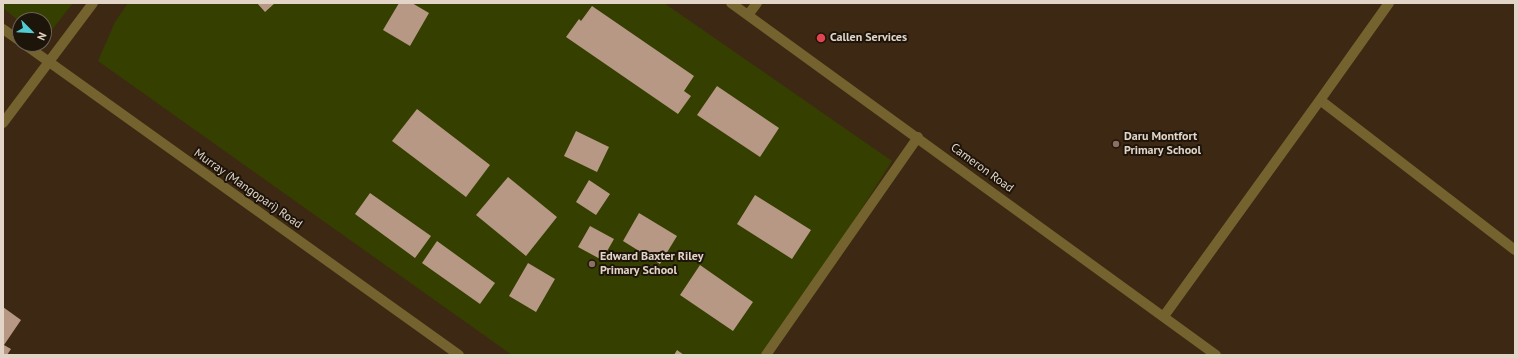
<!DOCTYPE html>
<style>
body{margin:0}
#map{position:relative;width:1518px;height:358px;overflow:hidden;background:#3d2913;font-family:"PT Sans",sans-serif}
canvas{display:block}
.frame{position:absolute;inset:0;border:4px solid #e2d5c8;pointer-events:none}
.north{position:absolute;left:12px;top:12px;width:40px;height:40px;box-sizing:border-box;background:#1d140a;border:1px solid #6c6156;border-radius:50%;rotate:114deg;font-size:11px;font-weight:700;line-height:16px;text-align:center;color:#e2d5c8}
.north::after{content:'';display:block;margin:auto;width:14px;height:18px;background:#51ccd2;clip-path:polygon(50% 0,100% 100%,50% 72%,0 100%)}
</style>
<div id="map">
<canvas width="1518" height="358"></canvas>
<div class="frame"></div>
<div class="north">N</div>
</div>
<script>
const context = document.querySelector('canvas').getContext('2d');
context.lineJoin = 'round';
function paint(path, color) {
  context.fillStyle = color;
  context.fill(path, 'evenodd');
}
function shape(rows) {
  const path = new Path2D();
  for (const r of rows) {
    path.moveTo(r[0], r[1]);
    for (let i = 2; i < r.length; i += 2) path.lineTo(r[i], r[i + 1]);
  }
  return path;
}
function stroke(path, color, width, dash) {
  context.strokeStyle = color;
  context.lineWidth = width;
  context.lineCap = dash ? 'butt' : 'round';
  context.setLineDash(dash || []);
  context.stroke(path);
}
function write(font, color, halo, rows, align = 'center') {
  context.font = font + ' "PT Sans",sans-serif';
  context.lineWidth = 4;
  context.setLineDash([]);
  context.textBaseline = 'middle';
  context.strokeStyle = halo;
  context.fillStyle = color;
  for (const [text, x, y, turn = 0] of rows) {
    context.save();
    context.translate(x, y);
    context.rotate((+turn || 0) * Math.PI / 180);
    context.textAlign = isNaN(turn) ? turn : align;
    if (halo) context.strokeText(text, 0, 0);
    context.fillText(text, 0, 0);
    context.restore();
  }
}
const green = shape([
 [3,3,73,3,51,31,44,31,44,20,20,20,20,22,3,8],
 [128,3,664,3,892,161,769,355,512,355,98,61,115,22]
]);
const building = shape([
 [257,3,275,3,265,12],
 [399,3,412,3,429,13,410,46,383,30],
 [592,6,694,76,684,91,691,96,678,114,566,37,579,19,581,21],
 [717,86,779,128,760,157,697,115],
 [417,109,490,165,466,197,392,141],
 [576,131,609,147,597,172,564,156],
 [508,177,557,217,526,256,476,215],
 [589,180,610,194,596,215,576,202],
 [370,193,431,236,415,258,355,214],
 [755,195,811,230,792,259,737,224],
 [639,213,677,236,660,264,623,241],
 [590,226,614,239,602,260,578,247],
 [437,241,495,283,480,304,422,263],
 [528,263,555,279,536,312,509,296],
 [700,265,753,302,733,331,680,295],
 [3,307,21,320,4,345,11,349,7,355,3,355],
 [677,350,684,355,674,355]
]);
const minor = shape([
 [731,3,1216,355],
 [748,15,757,3],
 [3,29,20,41],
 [24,44,459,355],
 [1320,100,1515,250],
 [3,123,93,3],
 [1164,316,1320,100,1389,3],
 [766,355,918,137]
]);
const markers = [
 [821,38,5,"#e0444e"],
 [1116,144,4,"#8d6e63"],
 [592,264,4,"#8d6e63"]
];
const poiNames = [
 ["Callen Services",830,38],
 ["Daru Montfort",1124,137],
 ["Primary School",1124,151],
 ["Edward Baxter Riley",600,257],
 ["Primary School",600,271]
];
const streetNames = [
 ["Cameron Road",982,168,36],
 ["Murray (Mangopari) Road",248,189,35]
];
paint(green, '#353f00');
paint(building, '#b69885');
stroke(minor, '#74632e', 10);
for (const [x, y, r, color] of markers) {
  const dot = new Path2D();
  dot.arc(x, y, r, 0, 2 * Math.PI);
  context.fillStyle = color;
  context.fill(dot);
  stroke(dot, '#1d140a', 1.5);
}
write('bold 12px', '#e2d5c8', '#1d140a', poiNames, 'left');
write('12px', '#e2d5c8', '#1d140a', streetNames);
</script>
